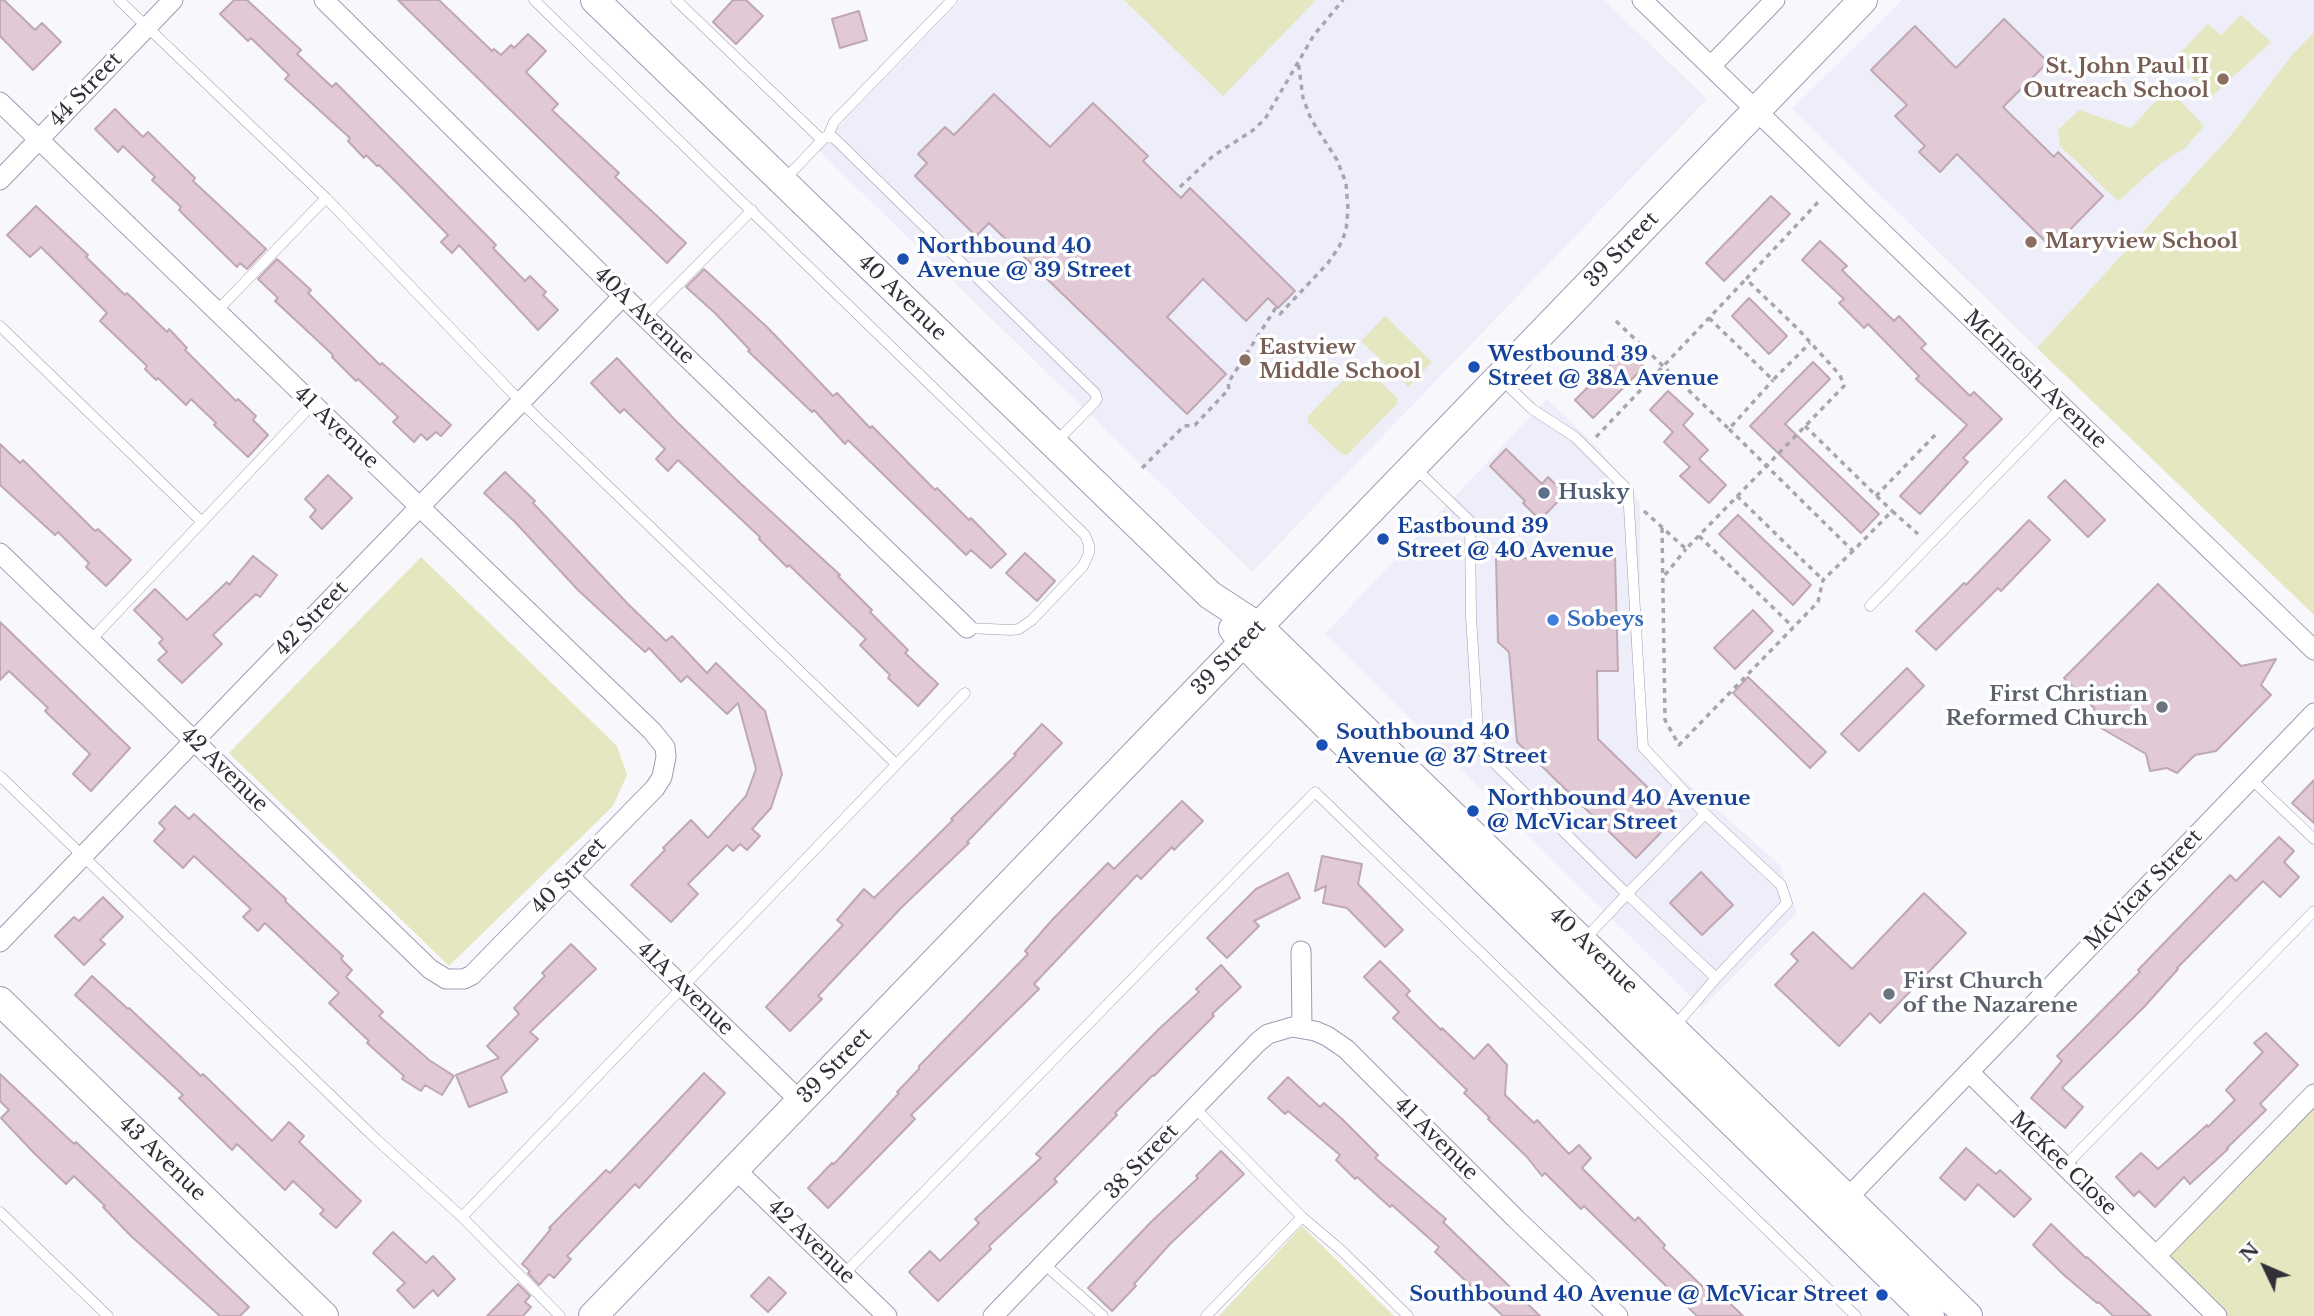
<!DOCTYPE html>
<style>
body{margin:0}
#map{position:relative;width:2314px;height:1316px;overflow:hidden;background:#f8f7fc;font-family:"Libre Baskerville",serif}
canvas{display:block}
.north{position:absolute;left:2230px;top:1232px;width:70px;height:70px;-webkit-text-stroke:5px #fff;paint-order:stroke;rotate:314deg;font-size:19px;font-weight:700;line-height:28px;text-align:center;color:#313039}
.north::after{content:'';display:block;margin:auto;width:24px;height:32px;background:#313039;clip-path:polygon(50% 0,100% 100%,50% 72%,0 100%)}
</style>
<div id="map">
<canvas width="2314" height="1316"></canvas>
<div class="north">N</div>
</div>
<script>
const context = document.querySelector('canvas').getContext('2d');
context.lineJoin = 'round';
function paint(path, color) {
  context.fillStyle = color;
  context.fill(path, 'evenodd');
}
function shape(rows) {
  const path = new Path2D();
  for (const r of rows) {
    path.moveTo(r[0], r[1]);
    for (let i = 2; i < r.length; i += 2) path.lineTo(r[i], r[i + 1]);
  }
  return path;
}
function stroke(path, color, width, dash) {
  context.strokeStyle = color;
  context.lineWidth = width;
  context.lineCap = dash ? 'butt' : 'round';
  context.setLineDash(dash || []);
  context.stroke(path);
}
function write(font, color, halo, rows, align = 'center') {
  context.font = font + ' "Libre Baskerville",serif';
  context.lineWidth = 7;
  context.setLineDash([]);
  context.textBaseline = 'middle';
  context.strokeStyle = halo;
  context.fillStyle = color;
  for (const [text, x, y, turn = 0] of rows) {
    context.save();
    context.translate(x, y);
    context.rotate((+turn || 0) * Math.PI / 180);
    context.textAlign = isNaN(turn) ? turn : align;
    if (halo) context.strokeText(text, 0, 0);
    context.fillText(text, 0, 0);
    context.restore();
  }
}
const built = shape([
 [961,0,1604,0,1707,99,1252,572,817,149],
 [1902,0,2314,0,2314,32,2292,55,2231,135,2037,348,1792,109],
 [1547,399,1598,448,1640,502,1640,741,1780,865,1797,913,1702,1008,1325,634]
]);
const green = shape([
 [1124,0,1316,0,1223,96],
 [2241,15,2271,42,2211,97,2174,59,2208,24,2221,35],
 [2314,32,2314,615,2037,348,2231,135,2292,55],
 [2168,88,2204,126,2185,148,2161,163,2118,201,2060,146,2058,130,2079,110,2131,128],
 [1385,316,1432,362,1408,387,1361,341],
 [1358,365,1363,365,1397,398,1397,404,1347,455,1341,454,1308,422,1308,416],
 [421,557,617,746,627,775,613,806,449,966,229,753],
 [2314,1094,2314,1316,2217,1316,2156,1256],
 [1302,1226,1394,1316,1219,1316]
]);
const building = shape([
 [0,0,4,0,35,30,42,23,61,42,33,70,0,36,0,0],
 [234,0,247,0,301,50,297,54,332,87,336,83,496,245,493,248,525,281,530,276,546,292,543,295,558,310,538,330,459,245,452,253,441,242,448,235,404,190,379,165,377,166,366,155,364,158,348,141,350,138,285,79,289,75,251,38,248,41,220,14,234,0],
 [398,0,439,0,492,51,494,49,501,55,511,45,514,48,528,34,546,51,526,72,558,104,552,110,619,173,615,177,686,243,667,263,398,0],
 [733,0,746,0,763,16,736,44,713,22,733,0],
 [859,11,867,40,840,48,832,19,859,11],
 [2004,19,2048,62,2003,107,2054,157,2058,152,2103,196,2052,248,1957,154,1940,172,1919,152,1925,146,1895,116,1907,105,1871,70,1915,26,1956,68,2004,19],
 [994,94,1050,147,1093,103,1148,156,1143,161,1181,198,1190,188,1295,291,1278,308,1268,298,1246,321,1203,279,1167,317,1226,374,1187,414,989,223,976,236,915,176,927,163,918,154,945,127,954,135,994,94],
 [115,109,143,137,148,132,195,178,193,181,266,249,247,269,240,263,237,267,179,210,181,207,152,180,155,177,123,146,118,152,95,129,115,109],
 [1771,196,1790,214,1724,281,1706,263,1771,196],
 [36,206,88,255,86,257,125,295,127,293,167,332,169,329,187,348,185,350,236,401,238,399,256,416,253,420,268,435,248,457,214,425,216,423,191,399,186,405,158,378,156,380,145,369,147,366,100,321,107,313,41,247,30,257,7,235,36,206],
 [1820,241,1847,266,1842,270,1894,321,1899,316,1926,344,1921,348,1970,396,1974,392,2002,419,1963,458,1968,462,1920,514,1900,496,1967,425,1916,379,1919,376,1868,324,1864,328,1839,303,1844,299,1802,260,1820,241],
 [277,259,311,290,308,293,380,365,382,363,451,425,441,436,436,432,427,440,421,434,414,442,393,422,398,417,358,379,356,381,332,357,333,355,275,301,278,298,258,279,277,259],
 [704,269,768,328,833,396,837,393,870,428,872,426,935,490,937,488,969,520,971,518,1006,554,991,568,971,550,966,555,848,440,845,444,814,410,812,412,748,351,750,350,715,313,686,287,704,269],
 [1749,298,1787,336,1769,354,1732,316,1749,298],
 [1626,349,1644,367,1593,418,1575,400,1626,349],
 [617,358,676,421,741,484,840,575,838,576,872,610,870,612,908,650,905,653,938,684,918,706,888,678,890,675,860,645,866,639,789,565,787,567,759,539,760,537,678,460,668,471,656,459,665,449,624,409,620,413,591,383,617,358],
 [1813,362,1830,379,1785,424,1879,514,1861,533,1750,426,1813,362],
 [1668,391,1693,414,1683,425,1708,450,1699,459,1726,485,1709,503,1680,476,1690,467,1664,442,1673,432,1650,410,1668,391],
 [0,444,20,463,23,460,95,531,98,529,131,560,106,586,86,567,89,563,58,532,55,535,0,485,0,444],
 [1506,449,1542,484,1548,477,1565,494,1540,520,1523,503,1525,501,1490,466,1506,449],
 [505,472,535,501,533,503,627,603,666,641,672,636,707,673,716,663,765,711,782,774,771,808,752,829,760,836,747,850,740,844,733,851,727,845,688,884,698,894,671,922,631,885,665,850,663,848,691,820,708,838,746,796,756,769,738,703,727,714,687,676,681,682,649,648,645,652,578,590,515,522,484,493,505,472],
 [328,475,352,498,322,529,310,517,316,510,305,499,328,475],
 [2065,480,2105,520,2088,537,2048,497,2065,480],
 [1738,515,1811,585,1793,605,1719,534,1738,515],
 [2029,520,2050,540,2001,591,1998,588,1936,650,1916,631,1964,583,1966,585,2029,520],
 [1025,553,1055,581,1037,601,1006,573,1025,553],
 [253,556,277,575,260,597,256,594,213,635,222,644,182,683,158,660,167,652,159,643,163,639,134,610,155,589,187,620,227,582,229,585,253,556],
 [1615,556,1618,671,1597,671,1598,739,1677,816,1636,858,1517,742,1509,652,1498,642,1496,559,1615,556],
 [2158,584,2241,666,2276,659,2261,685,2271,695,2216,751,2195,755,2177,773,2167,768,2150,771,2146,754,2101,728,2097,724,2094,708,2064,678,2158,584],
 [1753,610,1773,631,1735,669,1714,648,1753,610],
 [0,622,130,748,91,791,73,774,90,754,45,711,48,708,9,671,0,680,0,622],
 [1907,668,1924,686,1859,751,1841,734,1907,668],
 [1748,677,1826,752,1810,768,1733,693,1748,677],
 [1042,724,1062,743,967,842,969,843,902,907,818,996,822,999,790,1031,766,1007,843,925,837,920,864,889,874,898,953,820,951,819,1016,755,1014,754,1042,724],
 [2314,780,2314,823,2292,803,2314,780],
 [1182,801,1203,821,1174,850,1172,847,1141,879,1137,875,1034,984,1039,989,911,1115,915,1119,828,1208,808,1188,832,1163,834,1164,899,1093,897,1092,919,1069,919,1066,1028,954,1025,951,1053,919,1108,863,1114,869,1182,801],
 [175,806,189,819,194,814,286,899,285,901,343,956,341,959,352,970,346,977,383,1012,379,1016,429,1060,454,1076,442,1095,425,1085,421,1091,402,1079,404,1076,367,1043,369,1041,329,1003,339,993,265,923,258,931,243,917,251,909,194,856,183,868,154,841,165,829,159,823,175,806],
 [2279,837,2294,851,2284,862,2299,877,2280,897,2263,881,2177,968,2178,969,2144,1007,2062,1088,2083,1107,2065,1128,2031,1098,2062,1061,2057,1056,2140,972,2138,970,2230,875,2236,881,2279,837],
 [1322,856,1362,864,1358,884,1403,930,1385,947,1347,908,1323,903,1326,886,1315,891,1322,856],
 [1701,872,1733,905,1702,935,1670,903,1701,872],
 [1288,873,1300,898,1254,921,1259,926,1227,958,1207,938,1256,889,1288,873],
 [1924,893,1966,933,1880,1023,1870,1013,1839,1046,1775,985,1798,961,1791,954,1813,932,1852,969,1924,893],
 [103,897,123,917,100,940,105,944,84,965,55,936,74,917,79,921,103,897],
 [571,944,596,969,530,1032,538,1039,501,1077,507,1092,469,1107,456,1075,499,1058,487,1046,519,1014,514,1008,545,976,542,973,571,944],
 [1380,961,1410,991,1406,995,1441,1030,1442,1028,1474,1059,1488,1044,1507,1065,1505,1095,1534,1123,1537,1120,1569,1154,1579,1145,1591,1158,1582,1168,1635,1221,1638,1217,1665,1245,1663,1248,1707,1291,1712,1286,1743,1316,1697,1316,1584,1206,1581,1209,1545,1173,1542,1176,1527,1157,1488,1119,1490,1118,1464,1093,1467,1090,1393,1018,1399,1012,1364,977,1380,961],
 [1221,965,1241,987,1212,1014,1214,1016,1154,1076,1153,1075,1115,1113,1117,1115,1054,1179,1057,1182,989,1246,991,1249,938,1301,909,1272,930,1251,940,1261,979,1223,975,1219,1041,1158,1036,1154,1159,1029,1199,992,1196,989,1221,965],
 [92,976,128,1009,129,1008,201,1076,203,1074,272,1141,289,1122,304,1136,299,1142,361,1201,336,1228,320,1214,324,1210,293,1181,285,1190,237,1144,232,1150,179,1098,183,1095,75,995,92,976],
 [2266,1033,2298,1065,2260,1104,2266,1110,2227,1148,2228,1149,2190,1184,2184,1177,2155,1207,2139,1191,2134,1196,2116,1177,2141,1153,2158,1169,2207,1125,2208,1127,2235,1100,2226,1090,2263,1052,2254,1043,2266,1033],
 [704,1073,725,1093,639,1188,635,1184,567,1256,571,1259,554,1278,549,1274,539,1285,528,1273,530,1271,522,1264,551,1229,549,1228,606,1170,610,1173,704,1073],
 [0,1074,74,1144,76,1142,249,1307,240,1316,220,1316,131,1236,103,1207,105,1206,74,1176,66,1184,34,1153,1,1118,9,1110,0,1101,0,1074],
 [1288,1077,1320,1107,1324,1103,1342,1119,1378,1155,1375,1158,1446,1219,1443,1222,1540,1316,1503,1316,1435,1252,1439,1247,1392,1205,1390,1207,1357,1177,1355,1179,1336,1160,1340,1155,1288,1111,1285,1114,1268,1098,1288,1077],
 [1966,1148,1996,1174,2000,1170,2031,1199,2014,1217,1978,1184,1965,1200,1940,1178,1966,1148],
 [1221,1151,1244,1174,1170,1244,1134,1284,1136,1286,1112,1311,1088,1288,1151,1222,1198,1178,1196,1176,1221,1151],
 [2051,1224,2086,1258,2087,1257,2151,1316,2113,1316,2099,1302,2097,1303,2064,1275,2033,1245,2051,1224],
 [393,1232,426,1263,433,1256,455,1279,438,1296,433,1290,414,1308,397,1290,405,1283,373,1253,393,1232],
 [769,1277,786,1293,768,1312,751,1296,769,1277],
 [518,1284,530,1296,525,1302,531,1307,523,1316,487,1316,518,1284]
]);
const path = shape([
 [1180,187,1213,156,1252,131,1265,119,1314,35,1343,0],
 [1709,318,1773,380,1810,343],
 [1616,321,1729,429,1773,380],
 [1805,426,1892,511],
 [1729,429,1853,551,1892,511,1918,534],
 [1596,437,1746,279],
 [1142,468,1184,426,1195,425,1229,389,1228,383,1275,309,1280,314,1328,263,1339,247,1346,231,1348,209,1346,183,1337,160,1311,119,1303,98,1298,60],
 [1737,496,1823,580],
 [1876,496,1937,433],
 [1644,511,1686,549,1844,386,1840,375,1798,329,1746,279,1821,199],
 [1662,528,1665,720,1679,745,1818,602,1823,580,1853,551],
 [1699,536,1793,627],
 [1665,575,1686,549]
]);
const lane = shape([
 [119,0,326,198,521,402,896,764],
 [534,0,1085,535,1089,545,1089,553,1083,566,1032,620,1019,629,1011,630,967,628],
 [676,0,822,140],
 [828,136,834,122,952,0],
 [785,179,825,137,834,138,1095,393,1097,399,1095,402,1055,443],
 [216,312,326,198],
 [646,317,752,210],
 [0,326,201,521],
 [1502,380,1532,409,1575,437,1628,490,1643,747,1705,814],
 [1414,467,1470,521,1471,616,1479,748,1627,894,1583,941],
 [1870,606,2063,406],
 [90,641,312,405],
 [0,776,376,1139,462,1217,560,1316],
 [2251,779,2314,839],
 [1674,1027,1716,978,1627,894,1705,814,1781,885,1787,903,1716,978],
 [1195,1108,1302,1217,1342,1251,1408,1316],
 [2065,1166,2314,911],
 [0,1212,108,1316],
 [462,1217,965,693],
 [1044,1264,1103,1316],
 [844,1274,1315,792,1856,1316],
 [1206,1316,1302,1217]
]);
const street = shape([
 [324,0,623,296,967,628],
 [1642,0,2314,650],
 [1711,66,1775,0],
 [0,102,652,731,665,747,666,757,662,777,655,788,472,975,464,979,446,979,430,969,0,553],
 [0,180,173,0],
 [569,876,800,1101],
 [0,942,623,296],
 [1301,951,1302,1027],
 [1969,1072,2217,1316],
 [735,1169,887,1316],
 [1839,1207,2314,713],
 [2156,1256,2314,1094],
 [993,1316,1258,1042,1268,1034,1292,1027,1315,1031,1327,1036,1346,1049,1516,1219,1618,1316]
]);
const secondary = shape([
 [595,0,1210,595,1259,627,1968,1316],
 [1233,629,1244,643,1266,666,1930,1316],
 [0,1001,324,1316],
 [593,1316,1863,0]
]);
const markers = [
 [2223,79,7,"#8d6e63"],
 [2031,242,7,"#8d6e63"],
 [903,259,7,"#1a4fb4"],
 [1245,360,7,"#8d6e63"],
 [1474,367,7,"#1a4fb4"],
 [1544,493,7,"#5c6f8a"],
 [1383,539,7,"#1a4fb4"],
 [1553,620,7,"#3f7fe0"],
 [2162,707,7,"#6b7280"],
 [1322,745,7,"#1a4fb4"],
 [1473,811,7,"#1a4fb4"],
 [1889,994,7,"#6b7280"],
 [1882,1295,7,"#1a4fb4"]
];
const educationNames = [
 ["St. John Paul II",2209,67,"right"],
 ["Outreach School",2209,91,"right"],
 ["Maryview School",2045,242],
 ["Eastview",1259,348],
 ["Middle School",1259,372]
];
const streetNames = [
 ["44 Street",86,90,-46],
 ["39 Street",1622,250,-46],
 ["40 Avenue",902,298,44],
 ["40A Avenue",644,316,44],
 ["McIntosh Avenue",2035,380,44],
 ["41 Avenue",336,428,44],
 ["42 Street",312,619,-46],
 ["39 Street",1229,658,-46],
 ["42 Avenue",224,770,44],
 ["40 Street",569,876,-46],
 ["McVicar Street",2144,890,-46],
 ["40 Avenue",1593,951,44],
 ["41A Avenue",685,989,44],
 ["39 Street",835,1066,-46],
 ["41 Avenue",1436,1139,45],
 ["43 Avenue",162,1159,44],
 ["38 Street",1142,1162,-46],
 ["McKee Close",2063,1164,44],
 ["42 Avenue",811,1242,44]
];
const transitNames = [
 ["Northbound 40",917,247],
 ["Avenue @ 39 Street",917,271],
 ["Westbound 39",1488,355],
 ["Street @ 38A Avenue",1488,379],
 ["Eastbound 39",1397,527],
 ["Street @ 40 Avenue",1397,551],
 ["Southbound 40",1336,733],
 ["Avenue @ 37 Street",1336,757],
 ["Northbound 40 Avenue",1487,799],
 ["@ McVicar Street",1487,823],
 ["Southbound 40 Avenue @ McVicar Street",1868,1295,"right"]
];
const serviceNames = [
 ["Husky",1558,493]
];
const shopNames = [
 ["Sobeys",1567,620]
];
const worshipNames = [
 ["First Christian",2148,695],
 ["Reformed Church",2148,719],
 ["First Church",1903,982,"left"],
 ["of the Nazarene",1903,1006,"left"]
];
paint(built, '#eeedfa');
paint(green, '#e4e7c0');
paint(building, '#e2c9d6');
stroke(building, '#bfa7b3', 2);
stroke(lane, '#9f9cb3', 11);
stroke(street, '#9f9cb3', 21);
stroke(secondary, '#9f9cb3', 30);
stroke(path, '#a7a6ad', 3.5, [5, 5]);
stroke(lane, '#fff', 10);
stroke(street, '#fff', 19);
stroke(secondary, '#fff', 28);
for (const [x, y, r, color] of markers) {
  const dot = new Path2D();
  dot.arc(x, y, r, 0, 2 * Math.PI);
  context.fillStyle = color;
  context.fill(dot);
  stroke(dot, '#fff', 2.5);
}
write('bold 21px', '#785e54', '#fff', educationNames, 'left');
write('21px', '#313039', '#fff', streetNames);
write('bold 21px', '#164399', '#fff', transitNames, 'left');
write('bold 21px', '#4e5e75', '#fff', serviceNames, 'left');
write('bold 21px', '#366cbe', '#fff', shopNames, 'left');
write('bold 21px', '#5b616d', '#fff', worshipNames, 'right');
</script>
